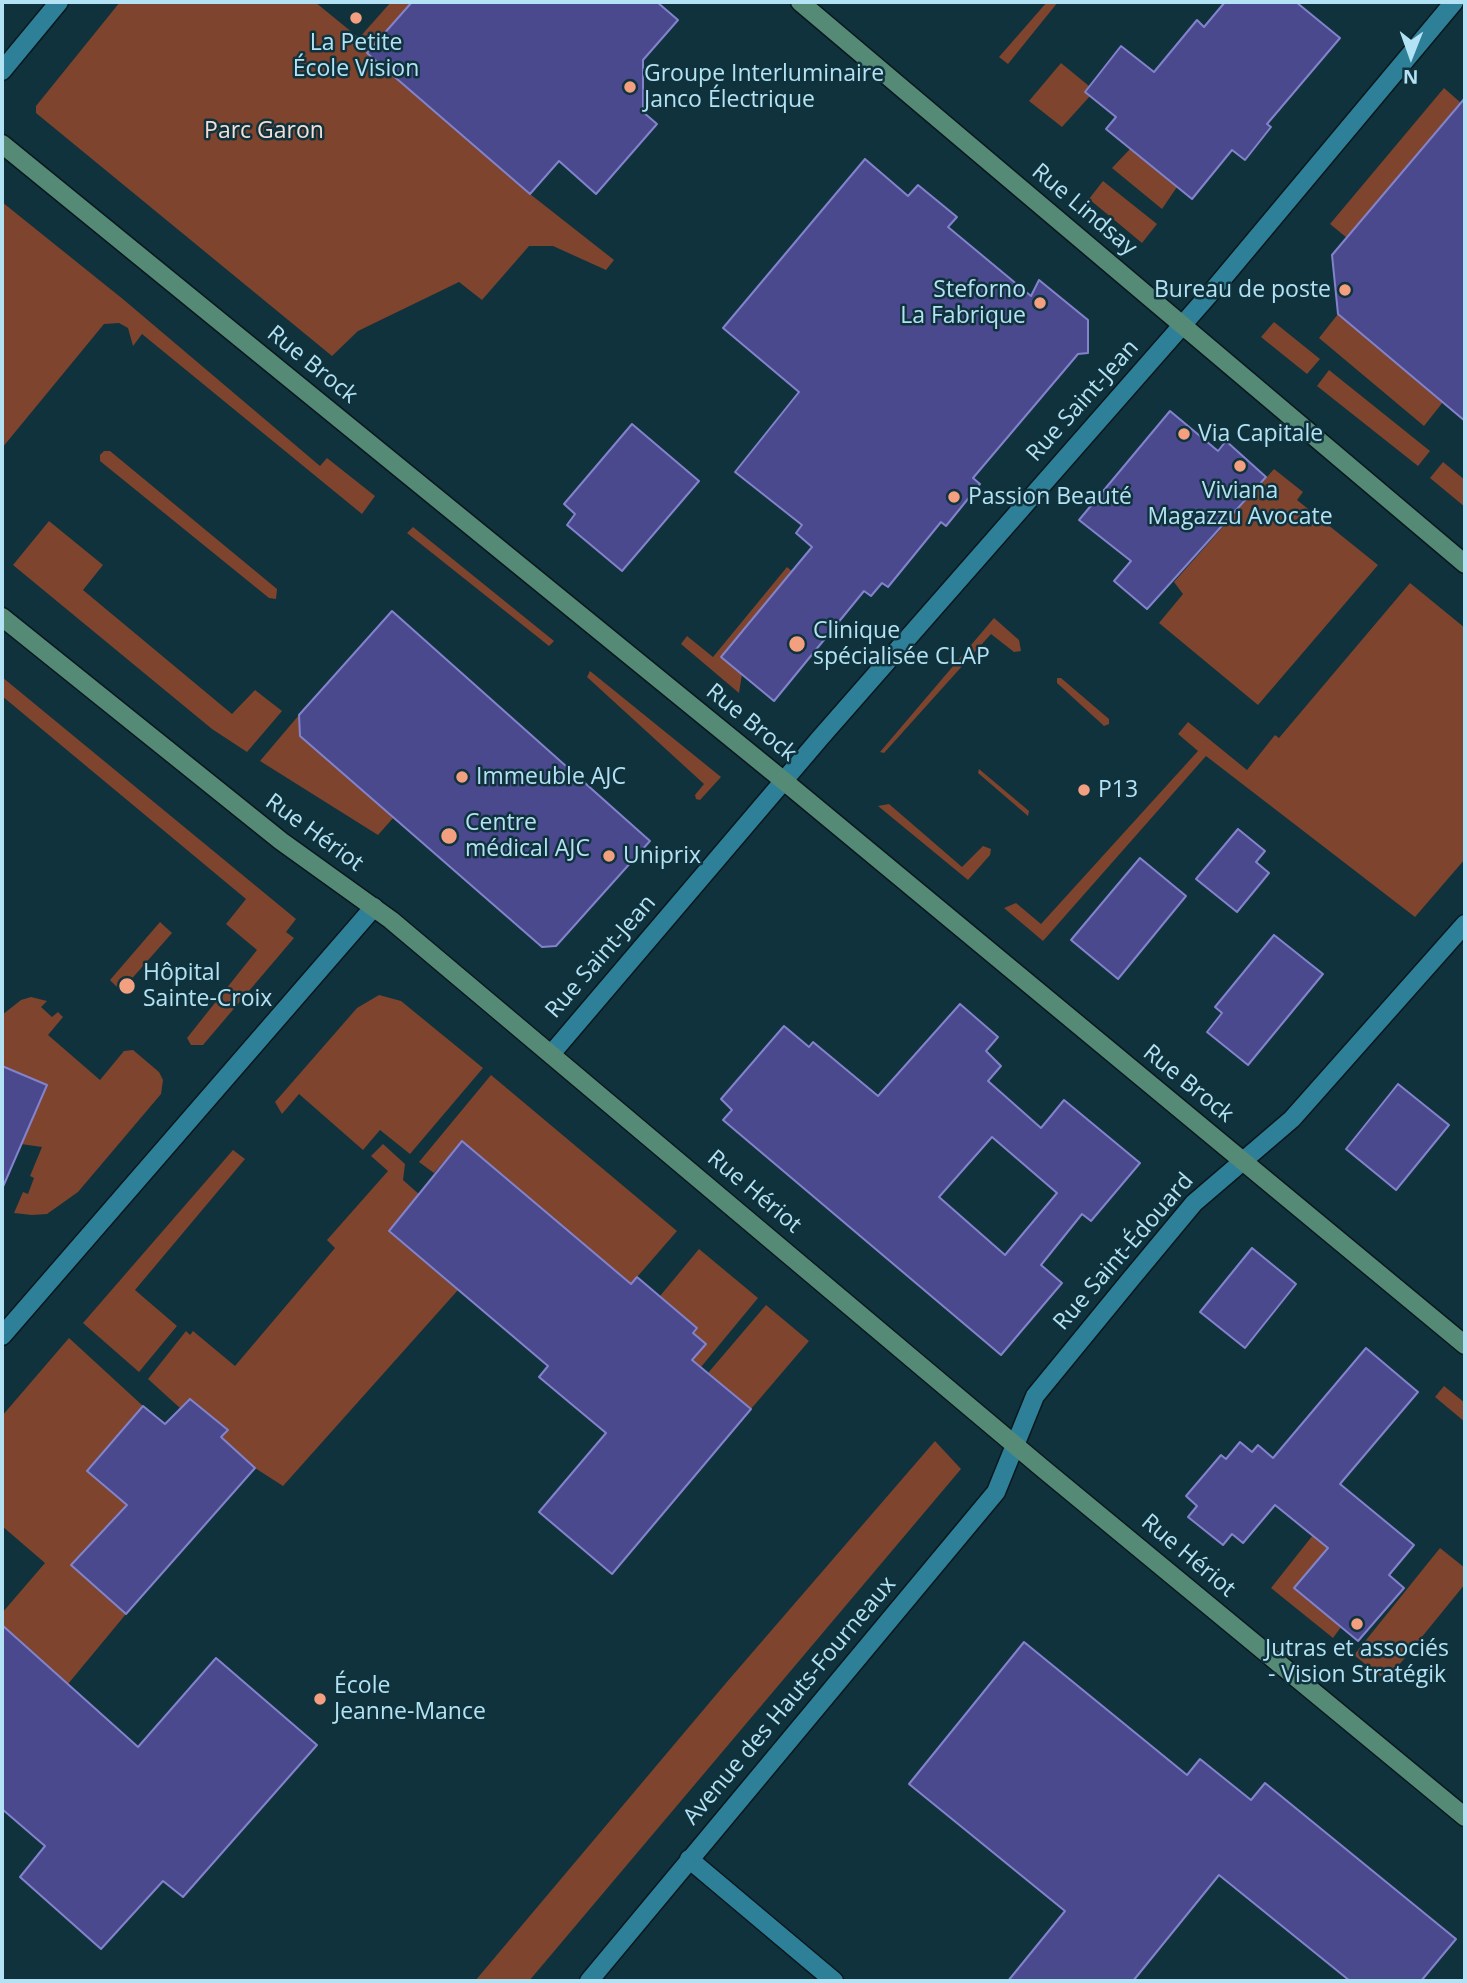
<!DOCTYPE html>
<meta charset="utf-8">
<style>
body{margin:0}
#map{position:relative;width:1467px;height:1983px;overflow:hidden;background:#10323d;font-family:"Open Sans",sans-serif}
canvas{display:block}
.frame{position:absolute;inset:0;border:4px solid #b2e2f3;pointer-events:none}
.north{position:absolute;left:1376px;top:21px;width:70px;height:70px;-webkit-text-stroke:5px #10323d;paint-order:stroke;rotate:181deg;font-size:19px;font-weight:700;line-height:28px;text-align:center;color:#b2e2f3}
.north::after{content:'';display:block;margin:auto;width:24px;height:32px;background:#b2e2f3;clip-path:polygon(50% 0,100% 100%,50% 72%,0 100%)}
</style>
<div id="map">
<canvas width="1467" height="1983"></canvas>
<div class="frame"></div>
<div class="north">N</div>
</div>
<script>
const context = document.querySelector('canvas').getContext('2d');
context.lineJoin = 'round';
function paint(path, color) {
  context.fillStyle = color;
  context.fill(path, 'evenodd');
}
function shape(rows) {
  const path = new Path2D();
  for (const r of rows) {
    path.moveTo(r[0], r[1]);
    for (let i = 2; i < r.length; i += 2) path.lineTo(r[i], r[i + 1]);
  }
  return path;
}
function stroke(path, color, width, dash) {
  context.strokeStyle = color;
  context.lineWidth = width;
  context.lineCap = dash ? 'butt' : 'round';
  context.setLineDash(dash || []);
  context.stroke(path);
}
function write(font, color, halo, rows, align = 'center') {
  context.font = font + ' "Open Sans",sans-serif';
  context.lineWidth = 5;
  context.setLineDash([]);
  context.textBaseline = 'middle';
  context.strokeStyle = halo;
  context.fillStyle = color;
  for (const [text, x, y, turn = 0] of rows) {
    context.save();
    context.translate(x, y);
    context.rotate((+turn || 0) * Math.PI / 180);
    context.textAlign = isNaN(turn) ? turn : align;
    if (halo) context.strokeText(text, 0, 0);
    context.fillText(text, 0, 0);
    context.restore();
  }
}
const green = shape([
 [120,2,315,2,359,38,391,2,412,2,368,54,530,194,614,260,606,270,553,246,529,246,482,300,459,282,358,331,332,356,36,113,36,106],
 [1047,2,1058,2,1008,64,999,57],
 [1061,63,1089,86,1085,92,1090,96,1062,127,1029,101],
 [1444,88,1461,103,1347,238,1330,224],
 [1130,149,1177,187,1162,209,1112,168],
 [1103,181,1157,224,1142,243,1089,199],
 [2,202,124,300,320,466,327,458,375,496,362,514,142,334,133,346,128,328,119,323,104,324,2,448],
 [1338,314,1443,402,1424,426,1319,338],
 [1274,322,1320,359,1307,374,1261,337],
 [1329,370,1430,451,1418,466,1317,386],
 [104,451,110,451,277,589,276,599,269,598,100,461,100,455],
 [1443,462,1465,480,1465,507,1430,478],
 [1274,469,1303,492,1297,500,1378,565,1258,705,1159,623,1183,594,1174,582],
 [49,521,103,565,83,590,232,714,255,690,282,711,247,752,212,729,13,565],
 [413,527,554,641,549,646,407,533],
 [787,567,815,591,722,657,742,674,739,693,681,644,687,636,713,657],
 [1410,583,1465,628,1465,859,1415,917,1206,756,1043,941,1004,908,1016,903,1041,924,1198,751,1178,734,1188,722,1247,770,1275,735,1279,738],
 [994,618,1019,640,1021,651,1014,652,991,634,884,753,880,752],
 [590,671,721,777,700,800,696,799,695,795,704,784,587,677],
 [2,677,296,919,286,932,294,938,203,1045,191,1045,187,1038,257,950,226,924,246,899,2,696],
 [1057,678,1061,678,1109,719,1109,724,1104,726,1057,683],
 [299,715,301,736,394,817,378,835,260,761],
 [979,769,1029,811,1028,816,978,773],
 [889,804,962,867,983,846,991,849,990,855,968,880,878,806],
 [160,922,172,933,121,991,110,980],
 [379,995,401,1001,483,1068,410,1154,380,1130,363,1150,299,1094,282,1114,275,1102,357,1008],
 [31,997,47,1001,41,1007,52,1017,58,1012,63,1017,48,1035,100,1080,124,1051,133,1050,159,1072,163,1080,161,1094,78,1192,47,1214,32,1215,14,1213,23,1192,28,1194,34,1178,30,1176,42,1147,21,1144,47,1085,2,1066,2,1015,21,1000],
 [491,1075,677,1231,631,1284,462,1141,434,1173,419,1162],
 [383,1144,405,1164,403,1180,420,1195,389,1232,458,1290,283,1486,255,1468,221,1437,227,1429,190,1399,180,1408,148,1379,186,1331,190,1335,193,1331,235,1366,335,1248,327,1240,388,1171,371,1156],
 [233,1150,245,1159,135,1290,177,1326,139,1372,83,1323],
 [699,1249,758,1298,701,1367,692,1360,706,1344,693,1333,697,1328,660,1296],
 [766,1305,809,1341,751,1409,708,1373],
 [69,1338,143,1406,87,1471,127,1505,71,1565,126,1614,68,1684,6,1629,2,1634,2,1613,45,1563,2,1526,2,1416],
 [1444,1386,1465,1403,1465,1422,1435,1397],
 [935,1441,961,1469,529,1981,475,1981,726,1683],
 [1313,1535,1328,1548,1294,1588,1341,1627,1333,1638,1271,1588],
 [1440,1548,1465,1568,1465,1584,1386,1681,1354,1655]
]);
const building = shape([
 [412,2,657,2,678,20,643,60,643,112,657,124,596,194,559,161,530,194,367,53,412,2],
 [1225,2,1296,2,1340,38,1267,124,1271,127,1245,160,1232,150,1192,199,1106,129,1116,117,1085,92,1121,46,1154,72,1197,20,1204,27,1225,2],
 [1465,98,1465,421,1338,314,1332,255,1465,98],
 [865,159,908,196,918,185,957,217,948,227,1031,296,1039,280,1088,320,1088,353,1078,354,973,478,980,484,946,526,941,522,888,587,882,583,871,596,864,591,774,701,721,657,812,547,796,533,802,525,735,472,799,392,723,328,865,159],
 [1170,411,1218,451,1226,441,1266,477,1147,609,1114,581,1131,561,1079,520,1170,411],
 [632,424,699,481,622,571,567,525,575,514,564,504,632,424],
 [392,611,650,841,556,946,542,947,300,736,299,715,392,611],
 [1238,829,1265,851,1256,862,1269,873,1237,912,1196,879,1238,829],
 [1140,858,1186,896,1118,979,1071,940,1140,858],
 [1274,935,1323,974,1248,1065,1207,1032,1222,1013,1215,1007,1274,935],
 [960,1004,998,1037,986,1051,1001,1066,988,1081,1041,1128,1064,1100,1140,1163,1091,1221,1082,1214,1041,1265,1062,1283,1001,1355,723,1120,732,1110,721,1099,784,1026,809,1047,813,1042,878,1096,960,1004],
 [992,1137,1057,1193,1005,1255,939,1197,992,1137],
 [2,1066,47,1085,2,1189,2,1066],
 [1398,1084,1449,1125,1396,1190,1346,1149,1398,1084],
 [462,1141,631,1284,637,1277,697,1328,693,1333,706,1344,692,1360,751,1409,612,1574,539,1512,606,1433,539,1377,548,1366,389,1231,462,1141],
 [1252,1248,1296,1284,1245,1348,1200,1312,1252,1248],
 [1366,1348,1418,1392,1340,1484,1414,1545,1389,1575,1404,1588,1358,1641,1294,1588,1328,1548,1275,1505,1243,1543,1232,1534,1223,1545,1188,1517,1197,1506,1186,1496,1221,1455,1226,1459,1240,1442,1252,1452,1258,1445,1273,1458,1366,1348],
 [190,1399,228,1430,221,1437,255,1468,126,1614,71,1565,127,1505,87,1471,143,1406,165,1424,190,1399],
 [2,1625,138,1747,216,1658,317,1745,183,1897,163,1881,101,1949,20,1877,45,1846,2,1809,2,1625],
 [1024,1642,1187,1775,1200,1759,1251,1800,1265,1783,1456,1939,1421,1981,1350,1981,1219,1875,1133,1981,1008,1981,1065,1911,909,1784,1024,1642]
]);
const street = shape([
 [2,71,59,2],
 [552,1053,821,737,1214,289,1454,2],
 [2,1336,374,907],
 [689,1859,834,1981],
 [589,1981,996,1492,1035,1396,1130,1280,1194,1203,1292,1119,1465,924]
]);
const secondary = shape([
 [800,2,1465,564],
 [2,144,784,781,1465,1345],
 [2,617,281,841,391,920,1041,1467,1465,1817]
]);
const markers = [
 [356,18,7,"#f2a080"],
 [630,87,7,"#f2a080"],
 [1345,290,7,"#f2a080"],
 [1040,303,7,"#f2a080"],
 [1184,434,7,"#f2a080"],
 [1240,466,7,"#f2a080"],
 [954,497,7,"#f2a080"],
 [797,644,9,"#f2a080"],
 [462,777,7,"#f2a080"],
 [1084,790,7,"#f2a080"],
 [449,836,9,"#f2a080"],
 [609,856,7,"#f2a080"],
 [127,986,9,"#f2a080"],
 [1357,1624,7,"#f2a080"],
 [320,1699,7,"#f2a080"]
];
const poiNames = [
 ["La Petite",356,43,"center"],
 ["École Vision",356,69,"center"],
 ["Groupe Interluminaire",644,74],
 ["Janco Électrique",644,100],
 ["Steforno",1026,290,"right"],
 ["La Fabrique",1026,316,"right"],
 ["Bureau de poste",1331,290,"right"],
 ["Via Capitale",1198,434],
 ["Viviana",1240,491,"center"],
 ["Magazzu Avocate",1240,517,"center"],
 ["Passion Beauté",968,497],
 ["Clinique",813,631],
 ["spécialisée CLAP",813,657],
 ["Immeuble AJC",476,777],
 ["P13",1098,790],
 ["Centre",465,823],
 ["médical AJC",465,849],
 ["Uniprix",623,856],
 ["Hôpital",143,973],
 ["Sainte-Croix",143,999],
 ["Jutras et associés",1357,1649,"center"],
 ["- Vision Stratégik",1357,1675,"center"],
 ["École",334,1686],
 ["Jeanne-Mance",334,1712]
];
const parkNames = [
 ["Parc Garon",264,131]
];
const streetNames = [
 ["Rue Lindsay",1084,210,40],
 ["Rue Brock",312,365,39],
 ["Rue Saint-Jean",1083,401,-48],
 ["Rue Brock",751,723,39],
 ["Rue Hériot",314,833,36],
 ["Rue Saint-Jean",601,957,-49],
 ["Rue Brock",1188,1084,39],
 ["Rue Hériot",754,1192,40],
 ["Rue Saint-Édouard",1124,1252,-49],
 ["Rue Hériot",1188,1556,40],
 ["Avenue des Hauts-Fourneaux",790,1701,-50]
];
paint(green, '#7e442d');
paint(building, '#4b498d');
stroke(building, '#8283cc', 2);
stroke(street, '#0a181d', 21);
stroke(secondary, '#0a181d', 21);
stroke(street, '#2e8099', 18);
stroke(secondary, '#558a77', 18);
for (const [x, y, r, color] of markers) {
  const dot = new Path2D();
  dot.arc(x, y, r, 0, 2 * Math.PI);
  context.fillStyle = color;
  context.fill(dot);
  stroke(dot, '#10323d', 2.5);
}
write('23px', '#b2e2f3', '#10323d', poiNames, 'left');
write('23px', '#f3dfd7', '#10323d', parkNames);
write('23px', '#b2e2f3', '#10323d', streetNames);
</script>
